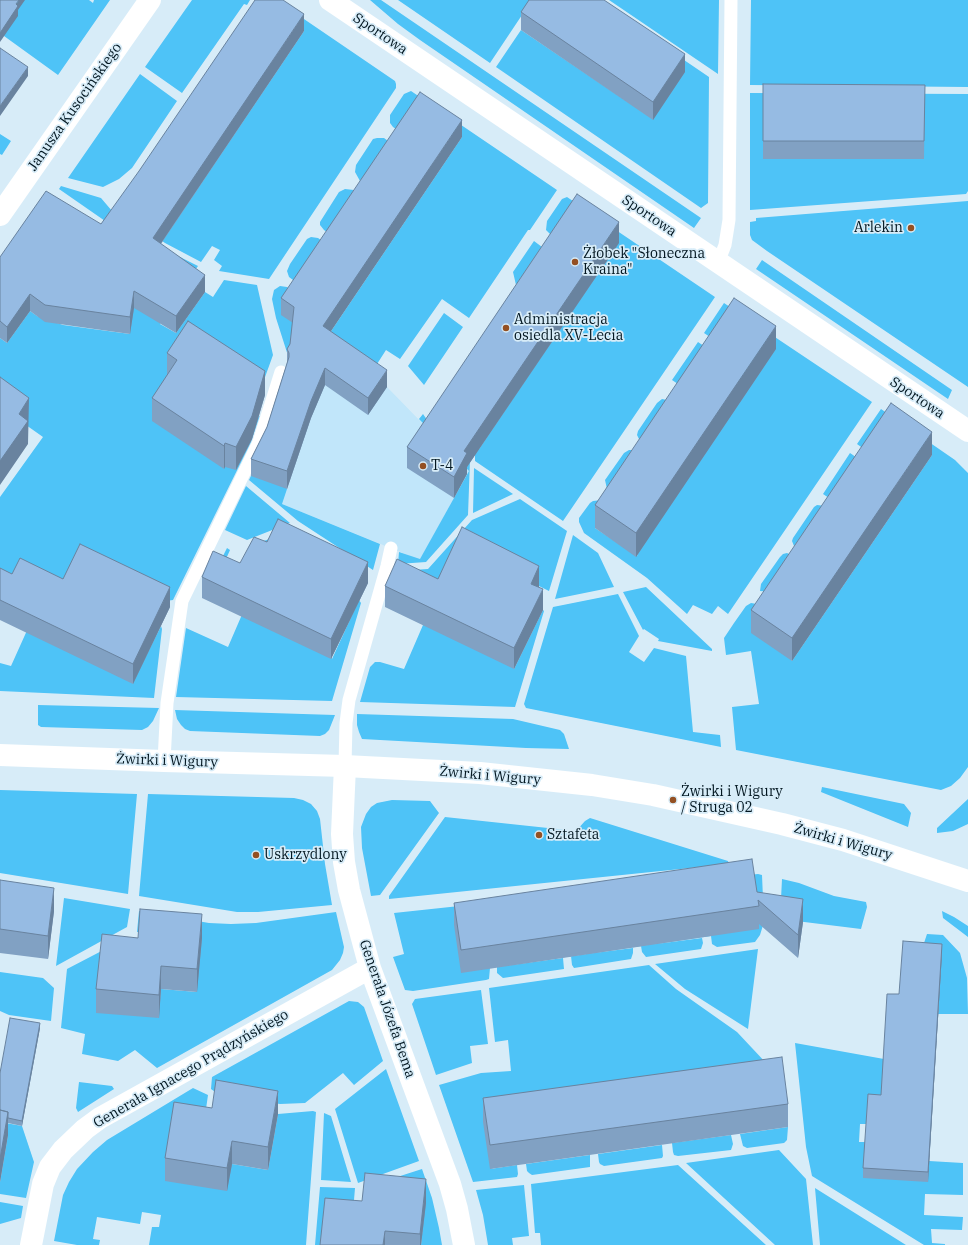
<!DOCTYPE html>
<meta charset="utf-8">
<style>
body{margin:0}
canvas{display:block;background:#d7ecf8}
</style>
<canvas width="968" height="1245"></canvas>
<script>
const context = document.querySelector('canvas').getContext('2d');
context.lineJoin = 'round';
function paint(path, color) {
  context.fillStyle = color;
  context.fill(path, 'evenodd');
}
function shape(rows) {
  const path = new Path2D();
  for (const r of rows) {
    path.moveTo(r[0], r[1]);
    for (let i = 2; i < r.length; i += 2) path.lineTo(r[i], r[i + 1]);
  }
  return path;
}
function stroke(path, color, width, dash) {
  context.strokeStyle = color;
  context.lineWidth = width;
  context.lineCap = dash ? 'butt' : 'round';
  context.setLineDash(dash || []);
  context.stroke(path);
}
function write(font, color, halo, rows, align = 'center') {
  context.font = font + ' "IBM Plex Serif",serif';
  context.lineWidth = 3.5;
  context.setLineDash([]);
  context.textBaseline = 'middle';
  context.strokeStyle = halo;
  context.fillStyle = color;
  for (const [text, x, y, turn = 0] of rows) {
    context.save();
    context.translate(x, y);
    context.rotate((+turn || 0) * Math.PI / 180);
    context.textAlign = isNaN(turn) ? turn : align;
    if (halo) context.strokeText(text, 0, 0);
    context.fillText(text, 0, 0);
    context.restore();
  }
}
const built = shape([
 [309,334,387,387,469,471,420,560,282,504,264,480]
]);
const green = shape([
 [0,0,89,0,93,3,94,0,110,0,58,75,4,36],
 [192,0,250,0,247,5,244,4,182,93,145,67],
 [276,0,395,81,396,84,396,88,269,279,219,271,222,266,214,260,220,250,212,246,201,262,165,243,122,213,165,237,304,31],
 [370,0,381,0,701,218,694,228,420,40,398,24],
 [398,0,532,0,490,63],
 [609,0,719,0,718,74],
 [751,0,968,0,968,87,750,85],
 [521,30,653,119,665,47,709,77,708,203,701,208,496,67],
 [140,74,177,101,132,168,119,179,103,187,68,178],
 [411,91,557,190,530,230,528,230,469,318,442,299,400,359,386,350,370,375,323,343,462,137,403,134,393,127,390,123,390,115,404,94],
 [750,93,968,94,968,191,966,194,750,210],
 [0,134,11,141,2,155,0,154],
 [377,138,384,138,395,146,360,181,355,172,356,165,373,139],
 [61,186,101,198,118,218,162,248,198,266,188,280,160,324,176,333,205,292,213,297,224,280,257,285,273,355,260,391,223,469,260,415,251,442,173,600,158,602,132,684,161,626,162,629,154,698,0,691,0,663,11,666,38,606,0,578,0,497,43,437,26,425,0,401,0,338,7,343,30,311,37,316,63,325,130,334,131,239,59,189],
 [345,189,354,190,362,195,334,237,324,230,320,225,320,222,339,192],
 [567,197,715,297,563,521,475,461,475,455,438,424,479,449,618,243,550,234,546,230,547,221,562,199],
 [968,201,968,387,767,251,752,240,750,235,750,222,756,221,756,218],
 [311,237,318,238,328,245,301,286,289,277,287,271,290,264,307,239],
 [534,241,542,247,516,285,513,272],
 [762,260,952,390,948,399,756,269],
 [280,286,287,287,296,293,309,334,290,362,276,318,272,299,274,290],
 [724,303,872,402,728,614,718,606,712,614,693,605,687,614,647,578,584,533,579,522,579,518,590,503,593,501,602,500,595,528,637,556,719,343,704,333],
 [444,313,463,327,424,385,408,366],
 [698,342,713,352,687,390,672,380],
 [662,399,667,400,640,441,637,435,638,431,657,403],
 [881,409,955,460,968,473,968,767,960,778,951,786,941,790,736,750,732,707,759,704,751,651,726,655,724,638,734,623,746,606,751,603,757,604,792,661,932,455,872,455,857,444],
 [423,414,434,430,470,460,468,515,426,562,398,564,399,552,420,559,469,471,419,419],
 [266,445,287,489,282,504,380,544,373,570,298,521,249,480],
 [629,450,633,450,607,489,605,480,624,453],
 [850,453,866,464,838,504,823,494],
 [474,468,513,494,473,513],
 [246,486,290,523,247,540,225,530],
 [520,499,567,531,549,591,462,548,514,669,543,610,544,611,515,707,360,702,370,667,375,662,380,662,404,669,423,625,398,571,428,569,472,520],
 [817,505,825,506,794,546,792,541,793,538,814,507],
 [297,529,332,659,359,600,361,603,332,701,176,697,186,628,228,647,253,589,215,572,227,548,230,550,222,568,244,578,261,542],
 [573,535,598,553,614,587,555,599],
 [787,553,791,555,770,592,760,591,761,584,780,557,783,554],
 [646,587,712,649,712,651,658,641,659,639,644,629,643,630,623,592],
 [618,594,639,636,629,652,644,662,654,648,686,656,693,732,720,735,721,747,526,708,524,704,553,607],
 [38,705,159,708,153,721,148,727,142,730,41,727,38,725],
 [175,710,335,715,329,730,325,734,320,736,190,731,185,729,181,725,177,719],
 [357,714,513,719,560,730,564,734,569,749,526,748,362,739,359,732,357,725],
 [822,787,904,804,911,813,908,827,821,792],
 [0,790,137,794,128,894,0,873],
 [148,794,294,798,303,800,311,804,317,811,320,819,325,864,332,905,258,912,237,912,139,896],
 [968,799,968,824,953,831,937,833,937,828],
 [392,800,430,801,439,813,380,895,371,896,362,848,361,827,366,814,371,807,377,803],
 [445,817,576,831,585,821,590,818,728,861,729,864,389,899,389,896],
 [758,874,762,875,764,922,760,935,755,942,717,947,712,944,711,936,490,968,489,979,486,980,413,991,405,990,393,957,404,954,394,913],
 [782,879,799,883,834,896,866,902,867,907,861,929,780,919],
 [64,898,130,909,127,927,56,966],
 [139,911,209,923,231,924,256,923,336,912,344,947,343,953,340,960,332,970,157,1068,135,1050,118,1061,82,1054,85,1034,61,1028,67,969,115,944,158,1018,161,989,197,992,140,932,137,932],
 [942,911,954,917,968,926,968,937,943,918],
 [927,934,943,935,960,953,967,978,968,1014,938,1014,939,1007,921,952],
 [702,938,703,943,701,949,646,957,642,952,641,946],
 [633,948,633,953,631,959,574,968,572,965,571,956],
 [758,949,748,1029,685,989,655,964],
 [563,958,564,969,503,978,497,973,497,967],
 [649,965,676,989,737,1032,782,1080,490,1169,517,1165,518,1174,517,1177,473,1182,439,1085,481,1073,511,1071,508,1040,495,1042,489,988],
 [0,972,43,978,54,988,51,1021,9,1015,0,1011],
 [481,990,488,1044,470,1046,472,1063,436,1075,412,1004,415,999],
 [349,1001,358,1002,364,1007,383,1061,354,1085,343,1073,305,1103,280,1104,218,1094,211,1089,212,1077],
 [795,1043,884,1059,881,1104,866,1124,860,1124,859,1142,865,1142,929,1161,963,1163,963,1195,925,1194,924,1215,963,1217,962,1230,931,1229,932,1243,945,1244,945,1245,924,1245,812,1176,806,1147],
 [386,1069,419,1161,358,1183,335,1109],
 [79,1082,112,1086,114,1089,78,1112,76,1108],
 [193,1088,208,1095,203,1130,232,1164,268,1170,278,1114,313,1111,316,1112,306,1245,149,1245,152,1227,159,1227,161,1215,142,1212,140,1224,97,1217,93,1239,100,1240,99,1245,77,1245,54,1241,63,1195,69,1182,77,1169,93,1152,107,1140],
 [324,1113,331,1116,351,1182,321,1180],
 [0,1122,22,1126,34,1162,26,1198,0,1194,0,1182,8,1135],
 [788,1127,787,1140,784,1143,747,1148,743,1146,740,1134],
 [731,1135,733,1144,731,1150,678,1156,674,1155,673,1152,672,1143],
 [662,1145,663,1156,662,1158,604,1166,600,1164,599,1162,598,1154],
 [779,1150,806,1179,813,1245,775,1245,686,1163],
 [590,1155,590,1167,532,1175,529,1173,527,1171,526,1164],
 [678,1165,766,1245,541,1245,540,1233,535,1233,531,1184],
 [422,1169,432,1198,439,1228,442,1245,421,1245,425,1203,366,1187],
 [524,1185,529,1236,512,1238,513,1245,488,1245,483,1215,476,1190],
 [320,1187,355,1188,352,1224,323,1245,315,1245],
 [815,1188,906,1245,820,1245],
 [0,1202,23,1206,21,1218,0,1224]
]);
const lane = shape([
 [718,263,725,245,729,220,731,0],
 [164,761,167,703,182,601,259,442,281,372],
 [345,766,346,723,349,700,387,566,391,548]
]);
const street = shape([
 [330,0,968,431],
 [0,215,150,0],
 [345,766,342,834,344,862,349,890,370,968,450,1184,457,1209,464,1245],
 [31,1245,43,1184,50,1167,63,1150,85,1129,100,1118,370,968]
]);
const secondary = shape([
 [0,755,164,761,345,766,480,773,592,785,653,795,782,824,843,840,968,881]
]);
const wall = shape([
 [521,12,685,72,653,120,521,30],
 [304,31,161,244,205,292,176,333,134,308,130,334,45,322,30,311,7,343,0,338,0,257,101,224],
 [763,84,925,85,924,159,763,159],
 [462,137,330,332,387,387,368,415,325,385,311,418,287,489,251,476,251,459,267,427,287,363,287,349,290,344,293,323,281,315,281,298],
 [619,243,467,467,467,474,454,498,407,468,407,447],
 [776,349,636,557,595,528,595,505],
 [167,353,265,395,252,439,236,470,225,467,224,469,152,421,152,398,167,375],
 [932,455,792,661,751,633,751,610],
 [267,542,368,583,331,659,202,598,202,577,240,563],
 [0,568,12,574,63,579,170,607,133,684,0,620],
 [438,579,539,587,539,588,543,610,514,669,385,607,385,586],
 [0,880,54,911,48,959,0,953],
 [757,892,803,922,798,958,759,924,759,929,461,973,454,925,454,903],
 [138,938,202,938,197,992,161,989,159,1018,96,1013,96,989],
 [942,953,928,1182,863,1178,863,1168,881,1095,899,994],
 [40,1028,22,1126,8,1123,8,1135,0,1182,0,1073],
 [483,1098,788,1104,788,1127,490,1169,483,1122],
 [212,1108,278,1114,268,1170,232,1164,227,1191,165,1181,165,1158],
 [426,1203,421,1245,320,1245]
]);
const shadedWall = shape([
 [19,0,25,0,18,10,18,16,0,42,0,33],
 [304,14,304,31,153,255,153,238],
 [685,54,685,72,653,120,653,102],
 [28,67,28,76,0,116,0,106],
 [462,120,462,137,323,343,323,326],
 [619,222,619,243,467,467,467,474,454,498,454,477,464,451],
 [205,275,205,292,176,333,176,316],
 [134,291,134,308,130,334,130,317],
 [30,294,30,311,7,343,7,327],
 [776,326,776,349,636,557,636,533],
 [325,368,325,385,311,418,287,489,287,471,311,401],
 [387,370,387,387,368,415,368,398],
 [265,371,265,395,252,439,236,470,236,447],
 [29,398,28,444,0,485,0,461,19,414],
 [932,432,932,455,792,661,792,638],
 [225,443,225,467,224,469,224,446],
 [368,562,368,583,331,659,331,639],
 [539,566,539,587,531,605,531,584],
 [170,587,170,607,133,684,133,664],
 [543,589,543,610,514,669,514,648],
 [54,888,54,911,48,959,48,936],
 [803,899,803,922,798,958,798,935],
 [202,914,202,938,197,992,197,969],
 [942,944,942,953,928,1182,928,1172],
 [161,966,161,989,159,1018,159,995],
 [40,1023,40,1028,22,1126,22,1121],
 [278,1091,278,1114,268,1170,268,1147],
 [8,1112,8,1135,0,1182,0,1159],
 [232,1141,232,1164,227,1191,227,1168],
 [426,1179,426,1203,421,1245,420,1245,420,1234],
 [385,1231,385,1245,383,1245]
]);
const building = shape([
 [0,0,19,0,16,4,18,6,0,33,0,0],
 [255,0,283,0,304,14,153,238,205,275,176,316,134,291,130,317,45,305,30,294,7,327,0,321,0,257,46,191,101,224,139,171,255,0],
 [529,0,604,0,685,54,653,102,521,12,529,0],
 [0,48,28,67,0,106,0,48],
 [763,84,925,85,924,141,763,141,763,84],
 [420,92,462,120,323,326,387,370,368,398,325,368,311,401,287,471,251,459,267,427,289,357,289,353,287,349,290,344,294,307,281,298,420,92],
 [577,194,619,222,464,451,467,453,454,477,407,447,577,194],
 [734,298,776,326,636,533,595,505,734,298],
 [188,321,265,371,252,416,236,447,225,443,224,446,152,398,177,360,167,353,188,321],
 [0,377,29,398,19,414,28,421,0,461,0,377],
 [891,403,932,432,792,638,751,610,891,403],
 [278,519,368,562,331,639,202,577,213,551,240,563,254,537,267,542,278,519],
 [462,527,539,566,531,584,543,589,514,648,385,586,397,559,438,579,462,527],
 [80,544,170,587,133,664,0,600,0,568,12,574,20,558,63,579,80,544],
 [752,859,757,892,803,899,798,935,758,900,759,906,461,950,454,903,752,859],
 [0,880,54,888,48,936,0,929,0,880],
 [140,909,202,914,197,969,161,966,159,995,96,989,102,934,138,938,140,909],
 [903,941,942,944,928,1172,863,1168,868,1094,881,1095,887,994,899,994,903,941],
 [10,1018,40,1023,22,1121,8,1118,8,1112,0,1110,0,1073,10,1018],
 [782,1057,788,1104,490,1145,483,1098,782,1057],
 [216,1080,278,1091,268,1147,232,1141,227,1168,165,1158,174,1102,212,1108,216,1080],
 [0,1110,8,1112,0,1159,0,1110],
 [365,1173,426,1179,420,1234,385,1231,383,1245,320,1245,325,1198,362,1201,365,1173]
]);
const markers = [
 [911,228,4,"#945023"],
 [575,262,4,"#945023"],
 [506,328,4,"#945023"],
 [423,466,4,"#945023"],
 [673,800,4,"#945023"],
 [539,835,4,"#945023"],
 [256,855,4,"#945023"]
];
const streetNames = [
 ["Sportowa",380,34,34],
 ["Janusza Kusocińskiego",75,107,-55],
 ["Sportowa",649,216,34],
 ["Sportowa",917,398,34],
 ["Żwirki i Wigury",167,761,2],
 ["Żwirki i Wigury",490,776,5],
 ["Żwirki i Wigury",843,842,16],
 ["Generała Józefa Bema",387,1009,71],
 ["Generała Ignacego Prądzyńskiego",191,1069,-30]
];
const poiNames = [
 ["Arlekin",903,228,"right"],
 ["Żłobek \"Słoneczna",583,254],
 ["Kraina\"",583,270],
 ["Administracja",514,320],
 ["osiedla XV-Lecia",514,336],
 ["T-4",431,466],
 ["Żwirki i Wigury",681,792],
 ["/ Struga 02",681,808],
 ["Sztafeta",547,835],
 ["Uskrzydlony",264,855]
];
paint(built, '#c1e6fa');
paint(green, '#4ec3f7');
stroke(lane, '#fff', 13);
stroke(street, '#fff', 22);
stroke(secondary, '#fff', 22);
paint(wall, '#81a1c3');
paint(shadedWall, '#69839f');
paint(building, '#96bbe3');
stroke(building, '#69839f', 1);
for (const [x, y, r, color] of markers) {
  const dot = new Path2D();
  dot.arc(x, y, r, 0, 2 * Math.PI);
  context.fillStyle = color;
  context.fill(dot);
  stroke(dot, '#d7ecf8', 1.5);
}
write('14px', '#021620', '#d7ecf8', streetNames);
write('14px', '#021620', '#d7ecf8', poiNames, 'left');
</script>
